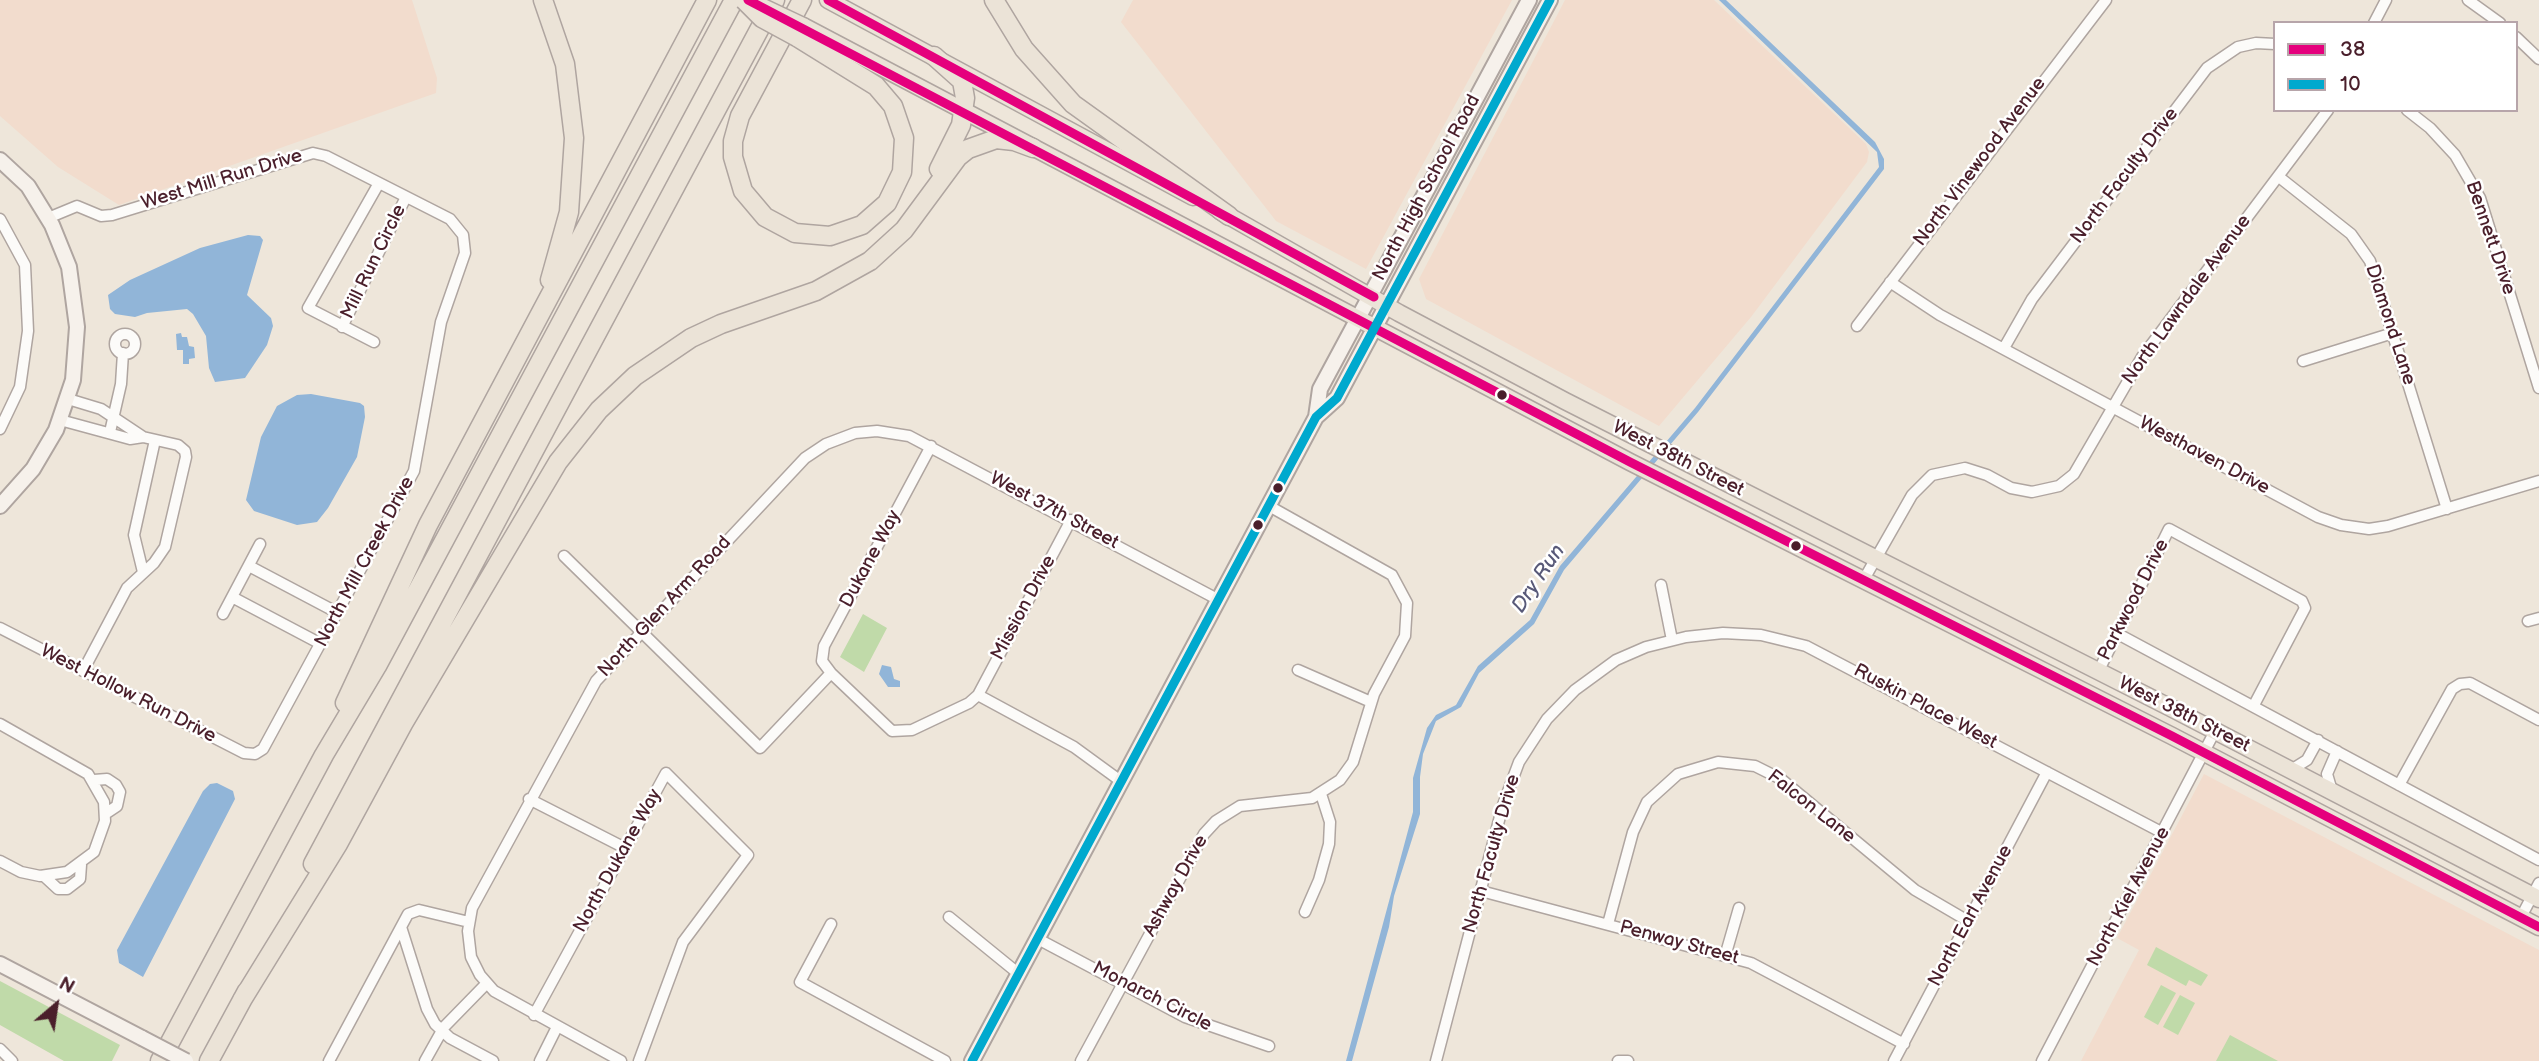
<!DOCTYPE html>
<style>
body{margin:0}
#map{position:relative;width:2539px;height:1061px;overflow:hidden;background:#eee6da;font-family:"Balsamiq Sans",sans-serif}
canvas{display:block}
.legend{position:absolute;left:2273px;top:21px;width:245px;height:91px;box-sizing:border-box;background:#fff;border:2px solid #b7a5aa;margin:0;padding:9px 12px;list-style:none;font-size:21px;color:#4a1f2b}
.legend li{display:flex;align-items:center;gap:14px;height:35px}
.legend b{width:35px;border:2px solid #b7a5aa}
.north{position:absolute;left:21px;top:970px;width:70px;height:70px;-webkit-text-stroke:5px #fff;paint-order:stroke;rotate:29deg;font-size:19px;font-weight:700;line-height:28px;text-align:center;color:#4a1f2b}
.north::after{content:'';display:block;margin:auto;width:24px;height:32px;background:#4a1f2b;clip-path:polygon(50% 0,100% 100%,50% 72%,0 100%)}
</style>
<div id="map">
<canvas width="2539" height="1061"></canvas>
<ul class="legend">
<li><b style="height:9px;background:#e5007d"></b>38</li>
<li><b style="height:9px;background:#00a9ce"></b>10</li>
</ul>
<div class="north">N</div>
</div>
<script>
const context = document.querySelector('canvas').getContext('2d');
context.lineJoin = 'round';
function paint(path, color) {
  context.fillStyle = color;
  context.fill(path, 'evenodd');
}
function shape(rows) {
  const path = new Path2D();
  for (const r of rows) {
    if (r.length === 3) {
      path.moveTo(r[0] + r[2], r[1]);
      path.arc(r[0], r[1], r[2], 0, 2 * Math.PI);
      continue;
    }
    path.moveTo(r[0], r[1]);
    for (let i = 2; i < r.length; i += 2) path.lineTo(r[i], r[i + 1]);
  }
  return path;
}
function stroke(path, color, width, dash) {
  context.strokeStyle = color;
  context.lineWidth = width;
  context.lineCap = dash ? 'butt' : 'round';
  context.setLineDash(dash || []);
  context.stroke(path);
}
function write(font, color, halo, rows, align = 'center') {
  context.font = font + ' "Balsamiq Sans",sans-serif';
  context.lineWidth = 5;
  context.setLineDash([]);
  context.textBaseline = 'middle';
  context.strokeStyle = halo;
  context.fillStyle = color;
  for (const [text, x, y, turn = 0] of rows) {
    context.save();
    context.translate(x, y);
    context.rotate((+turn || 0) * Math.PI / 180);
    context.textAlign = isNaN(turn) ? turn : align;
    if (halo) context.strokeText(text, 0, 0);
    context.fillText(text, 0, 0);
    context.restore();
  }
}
const built = shape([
 [0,0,412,0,437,78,436,93,119,205,58,167,0,116],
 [1133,0,1512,0,1366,269,1276,221,1121,22],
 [1565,0,1714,0,1866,144,1869,152,1867,162,1751,317,1659,426,1426,299,1419,279],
 [2204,774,2539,950,2539,1061,2081,1061,2139,950,2117,938]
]);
const green = shape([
 [863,614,887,628,864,672,840,657],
 [2156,947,2208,975,2201,986,2189,980,2186,986,2147,965],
 [0,981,120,1045,112,1061,64,1061,0,1025],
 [2161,985,2176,993,2158,1025,2144,1017],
 [2180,995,2195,1003,2178,1035,2163,1027],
 [2230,1035,2278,1061,2216,1061]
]);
const water = shape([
 [1719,0,1726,0,1875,142,1884,159,1884,169,1698,412,1564,570,1534,624,1479,673,1461,707,1436,721,1423,754,1420,777,1420,814,1394,896,1389,927,1352,1061,1346,1061,1413,812,1413,778,1427,728,1436,715,1456,705,1478,666,1530,620,1560,566,1695,408,1879,167,1877,152],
 [248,235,260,236,263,240,247,295,271,318,273,326,267,345,245,378,215,382,209,368,206,336,193,314,187,309,147,313,135,317,115,314,110,309,108,295,130,280,200,248],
 [181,333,182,337,187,337,189,346,194,347,195,358,189,359,189,364,183,364,183,350,177,350,176,334],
 [311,394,360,403,364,406,365,417,357,457,328,508,317,522,297,525,254,511,246,500,261,437,277,406,297,395],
 [882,665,891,667,894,679,900,681,900,687,888,687,879,674],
 [217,783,233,791,235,799,143,977,119,963,117,950,203,791,210,784]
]);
const street = shape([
 [2468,0,2500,23],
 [2374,23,2386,0],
 [2516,37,2539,59],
 [2407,110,2430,128,2455,155,2480,198,2539,388],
 [2279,177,2351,234,2370,261,2447,509],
 [0,219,25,265,28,331,20,387,0,429],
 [1890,282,1940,315,2318,517,2341,525,2369,529,2388,526,2539,481],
 [1857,326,2106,0],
 [342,327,406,197],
 [125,344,10],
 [374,342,308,308,379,183],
 [2004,348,2032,299,2207,68,2238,47,2256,43,2275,44],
 [2303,361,2393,333],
 [68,399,101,409,143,437,178,445,185,451,186,457,165,547,154,563,127,588,83,671],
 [60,420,130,439,143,437],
 [110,432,121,384,123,353],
 [564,556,760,748,831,673,892,731,912,730,969,703,978,695,1074,747,1122,782],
 [249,566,338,613],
 [143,572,134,535,155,440],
 [1863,581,1912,495,1932,475,1965,468,1987,475,2011,488,2032,492,2059,486,2074,474,2142,357,2328,110],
 [1661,585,1672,640],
 [232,597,321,644],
 [223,614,260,544],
 [2528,621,2539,618],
 [0,628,244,753,255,754,263,749,414,471,441,322,465,253,463,235,450,219,326,156,313,153,112,215,101,216,77,206,48,218],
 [2118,634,2539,860],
 [1298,670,1371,702],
 [2098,672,2169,529,2302,601,2305,608,2254,705],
 [831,673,822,661,824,646,931,446],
 [978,695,1071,520],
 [0,724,88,774,104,802,105,821,94,852,67,872,40,876,21,872,0,861],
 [2291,770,2307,760,2318,740],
 [94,780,107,779,116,785,120,792,117,806,105,814],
 [2399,785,2452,689,2460,684,2470,683,2539,720],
 [2332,791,2327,774,2337,751],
 [529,799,625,848],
 [45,877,58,889,67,889,80,879,81,865],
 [1481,891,1751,963,1904,1044],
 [1305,912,1319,880,1329,844,1330,822,1321,794],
 [949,917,1019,974],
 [2521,917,2539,883],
 [831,924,800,982,945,1061],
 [1608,924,1633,832,1647,802,1678,774,1718,762,1755,766,1781,779,1915,890,1968,921],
 [401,927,427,1009,435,1024,450,1038,493,1061],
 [1038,939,1185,1017,1269,1046],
 [1726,953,1739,908],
 [534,1015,666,773,748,855,683,942,639,1061],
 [0,1049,12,1061],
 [329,1061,408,914,419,910,469,922],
 [425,1061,444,1027,487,983],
 [540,1061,557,1027],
 [621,1061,494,991,480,975,471,957,468,931,472,908,596,681,805,458,826,444,855,433,877,431,909,436,1219,600],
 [1081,1061,1204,834,1216,821,1240,806,1312,798,1340,780,1353,762,1374,694,1405,636,1407,603,1392,575,1269,506],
 [1436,1061,1503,805,1519,762,1547,719,1575,690,1616,660,1646,647,1686,637,1723,633,1761,635,1806,646,2163,833],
 [1618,1061,1628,1061],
 [1894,1061,2047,772],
 [2042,1061,2215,731]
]);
const secondary = shape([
 [0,160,28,186,52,225,69,267,77,327,73,380,56,430,33,469,0,506],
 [1316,417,1320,389,1529,0],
 [0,964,142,1038],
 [972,1061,1316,417,1337,398,1550,0]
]);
const primary = shape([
 [828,0,1193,197],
 [803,26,1630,462,2172,736,2539,927],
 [1220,211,1399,313,1565,401,2171,708,2539,899]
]);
const highway = shape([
 [543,0,565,64,574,138,569,212,550,280],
 [994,0,1024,49,1073,104,1229,216],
 [797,37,876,86,893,106,904,138,902,172,887,203,862,225,830,236,795,233,765,217,743,191,733,157,733,141,740,116,802,0],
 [934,56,962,81,965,98,961,125,939,169],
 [345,703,428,525,707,0],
 [313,864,775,0],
 [242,1000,338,844,403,724,558,462,599,410,635,376,691,338,721,324,816,291,870,261,904,230,958,157,968,149,996,139,1014,141,1033,148],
 [160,1061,324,755,377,666,734,0],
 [209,1061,247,991]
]);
const secondaryBridge = shape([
 [142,1038,186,1061]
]);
const primaryBridge = shape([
 [748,0,803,26]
]);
const highwayBridge = shape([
 [744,0,762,18,797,37]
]);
const bus1 = shape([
 [748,0,1630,462,2172,736,2539,927],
 [828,0,1374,297]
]);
const bus2 = shape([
 [972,1061,1316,417,1337,398,1550,0]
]);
const markers = [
 [1502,395,6,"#4a1f2b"],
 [1278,488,6,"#4a1f2b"],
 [1258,525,6,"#4a1f2b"],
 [1796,546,6,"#4a1f2b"]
];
const streetNames = [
 ["North Vinewood Avenue",1980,162,-53],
 ["North Faculty Drive",2125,176,-53],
 ["West Mill Run Drive",222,180,-17],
 ["North High School Road",1427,188,-62],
 ["Bennett Drive",2490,238,71],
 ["Mill Run Circle",374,262,-64],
 ["North Lawndale Avenue",2187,300,-54],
 ["Diamond Lane",2390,325,72],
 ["Westhaven Drive",2204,456,28],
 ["West 38th Street",1678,459,27],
 ["West 37th Street",1054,511,28],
 ["Dukane Way",871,559,-62],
 ["North Mill Creek Drive",365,562,-62],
 ["Parkwood Drive",2134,600,-63],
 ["North Glen Arm Road",665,607,-47],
 ["Mission Drive",1024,608,-62],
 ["West Hollow Run Drive",128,694,27],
 ["Ruskin Place West",1925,707,28],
 ["West 38th Street",2184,715,27],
 ["Falcon Lane",1811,807,38],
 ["North Faculty Drive",1492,854,-74],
 ["North Dukane Way",618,861,-61],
 ["Ashway Drive",1176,886,-61],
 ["North Kiel Avenue",2129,897,-62],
 ["North Earl Avenue",1971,916,-62],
 ["Penway Street",1679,943,15],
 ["Monarch Circle",1152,997,27]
];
const waterNames = [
 ["Dry Run",1539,579,-56]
];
paint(built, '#f2dccd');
paint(green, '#c0daa9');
paint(water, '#91b5d8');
stroke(street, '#afa5a0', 13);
stroke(secondary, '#afa5a0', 18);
stroke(primary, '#afa5a0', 19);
stroke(highway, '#afa5a0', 21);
stroke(street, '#fcfbf9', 10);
stroke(secondary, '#f6f1eb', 14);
stroke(primary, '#ebe3d7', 16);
stroke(highway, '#ebe3d7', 18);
stroke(secondaryBridge, '#afa5a0', 18, []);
stroke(primaryBridge, '#afa5a0', 19, []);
stroke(highwayBridge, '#afa5a0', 21, []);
stroke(secondaryBridge, '#f6f1eb', 14);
stroke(primaryBridge, '#ebe3d7', 16);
stroke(highwayBridge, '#ebe3d7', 18);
stroke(bus1, '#e5007d', 9);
stroke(bus2, '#00a9ce', 9);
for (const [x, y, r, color] of markers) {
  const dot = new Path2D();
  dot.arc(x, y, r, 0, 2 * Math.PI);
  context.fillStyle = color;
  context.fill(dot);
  stroke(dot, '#fff', 2.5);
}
write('19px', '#4a1f2b', '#fff', streetNames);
write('italic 21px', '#585978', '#fff', waterNames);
</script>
